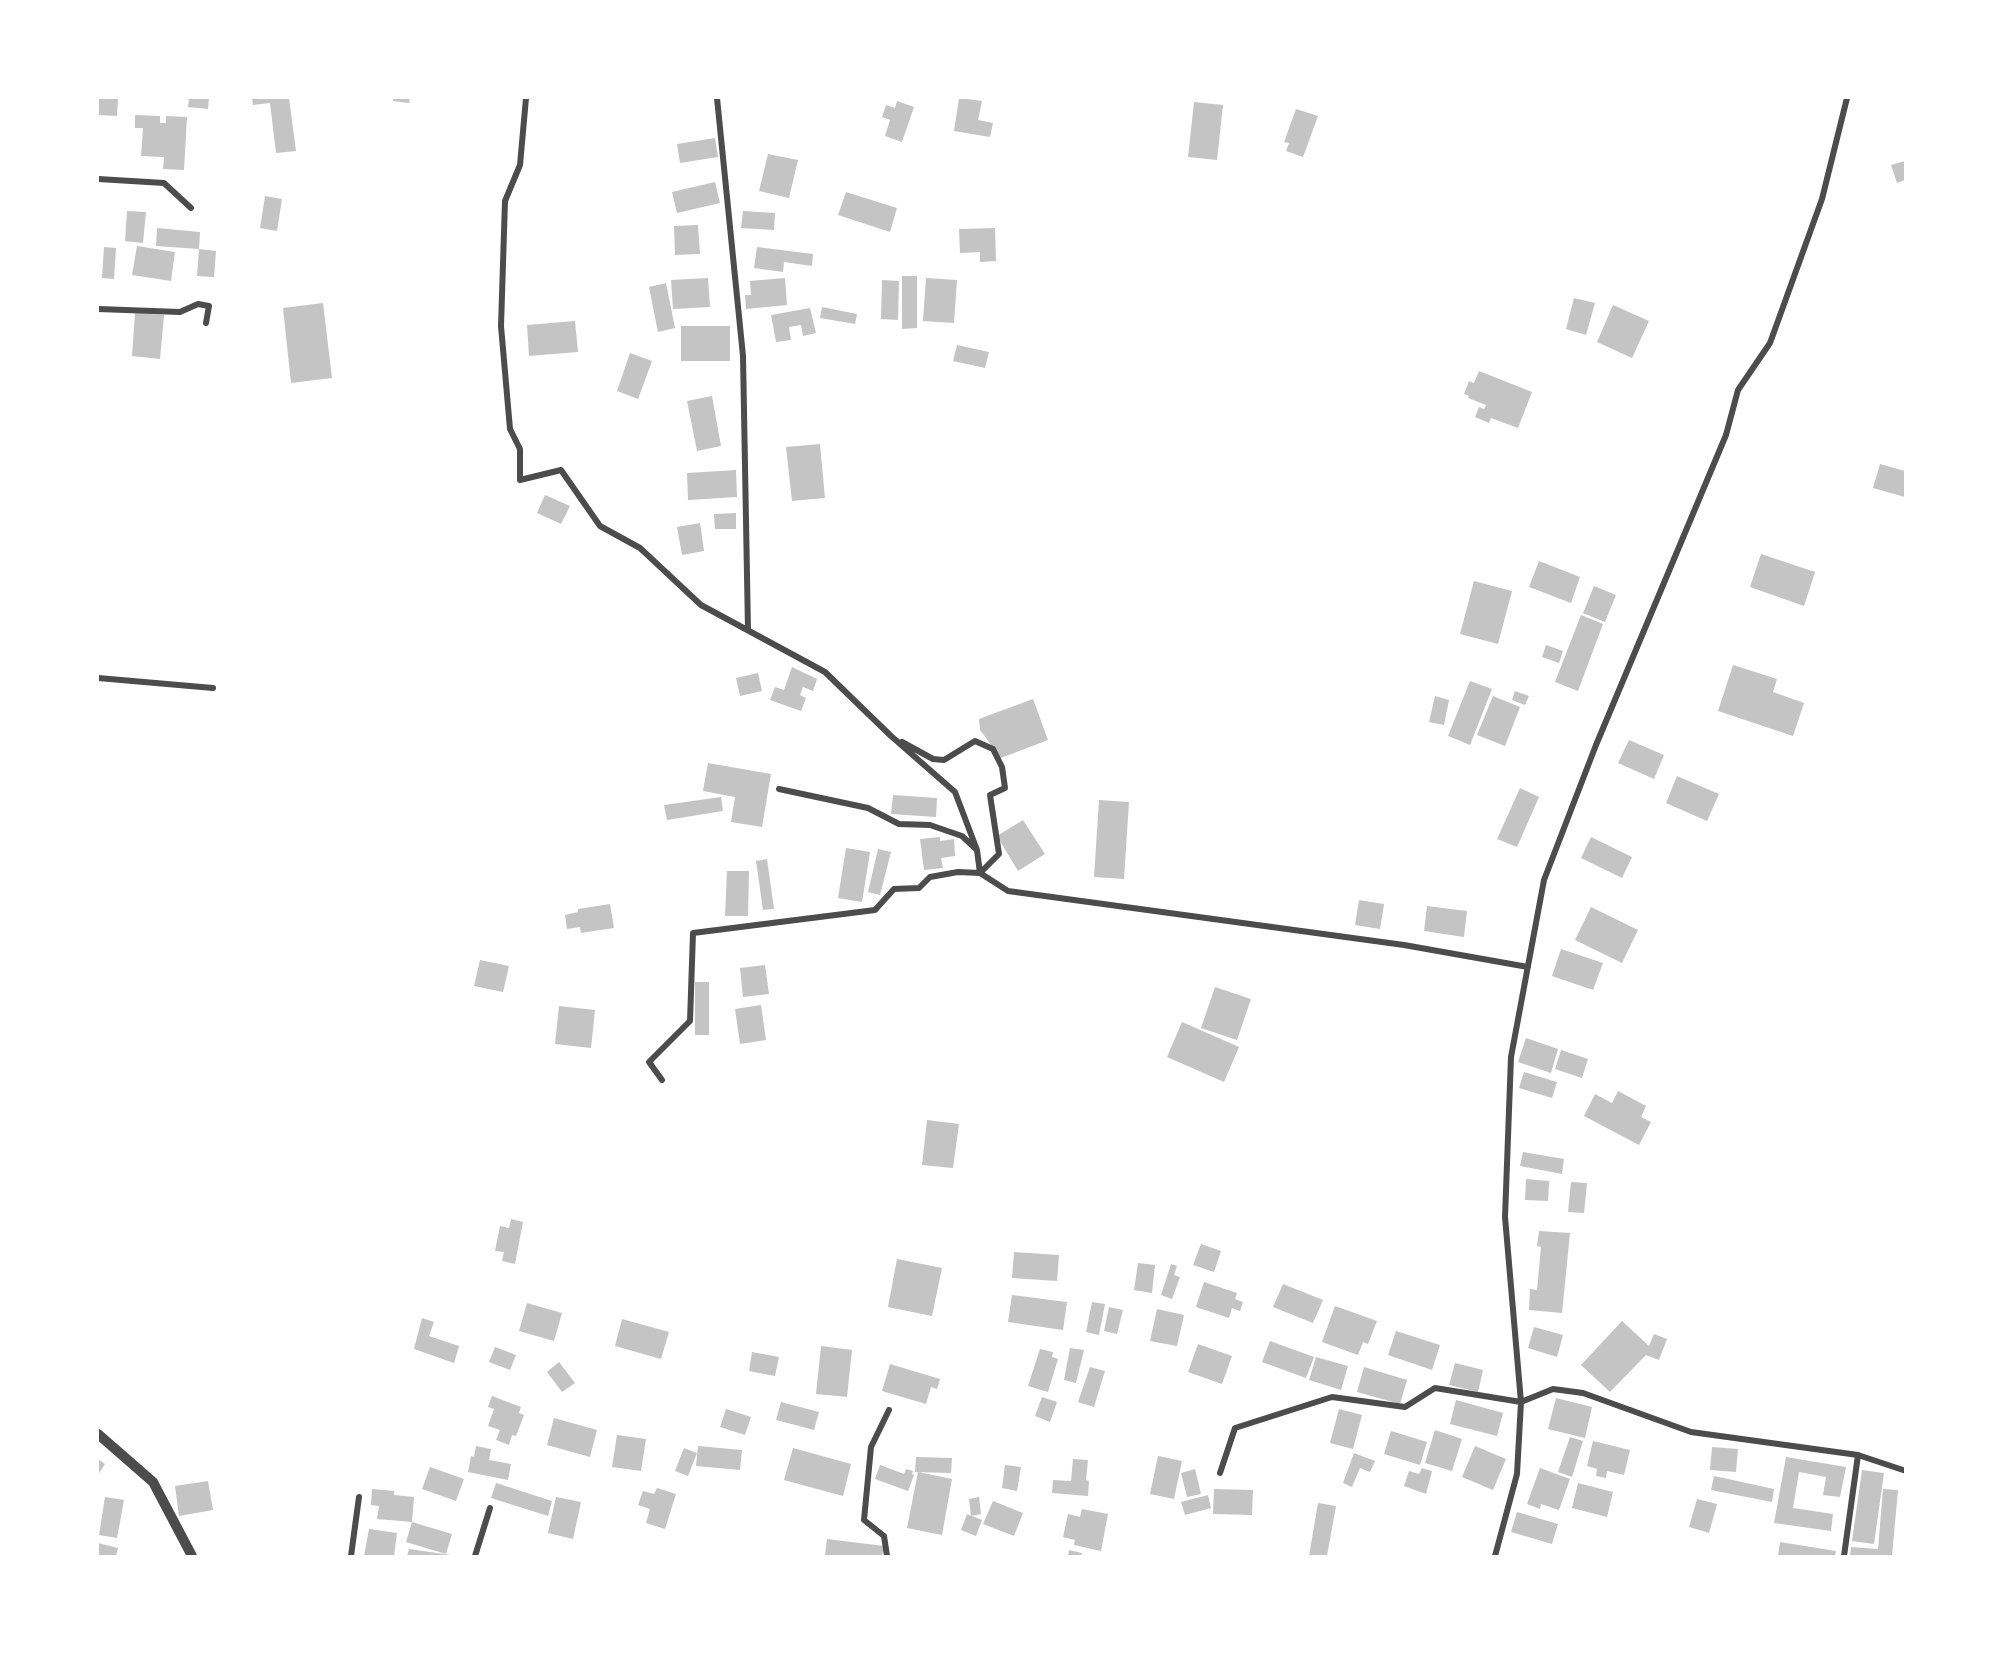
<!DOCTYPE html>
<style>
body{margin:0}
#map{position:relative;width:2003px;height:1654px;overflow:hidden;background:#fff;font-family:"Zilla Slab",serif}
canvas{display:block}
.frame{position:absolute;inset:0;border:99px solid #fff;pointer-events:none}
</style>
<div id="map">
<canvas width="2003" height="1654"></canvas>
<div class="frame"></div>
</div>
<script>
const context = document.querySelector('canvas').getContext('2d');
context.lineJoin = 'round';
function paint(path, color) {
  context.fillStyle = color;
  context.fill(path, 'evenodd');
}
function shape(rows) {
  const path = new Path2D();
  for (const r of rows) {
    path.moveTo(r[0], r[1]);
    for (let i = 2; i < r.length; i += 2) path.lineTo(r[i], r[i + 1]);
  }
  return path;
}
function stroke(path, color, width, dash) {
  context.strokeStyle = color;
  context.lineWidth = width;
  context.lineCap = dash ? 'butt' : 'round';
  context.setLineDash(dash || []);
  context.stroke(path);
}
const building = shape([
 [98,98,118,98,117,116,98,115],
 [189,98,209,98,208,109,188,107],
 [252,98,289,98,296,151,276,153,270,103,253,105],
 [393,98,410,98,409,103,393,101],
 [959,98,982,101,978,120,993,123,990,137,954,131],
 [897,101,914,107,902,142,885,136,890,120,882,117,886,105,895,108],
 [1194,102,1223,105,1217,160,1188,157],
 [1296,109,1318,116,1303,157,1286,151,1289,143,1284,142],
 [135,115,160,116,160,123,166,123,166,116,187,117,184,170,163,169,164,157,141,156,143,128,135,128],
 [715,138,718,157,680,163,677,144],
 [768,154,798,160,789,198,759,191],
 [1905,161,1905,180,1897,183,1891,165],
 [715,182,720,203,677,213,672,192],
 [846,192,897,208,890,232,838,215],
 [265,196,282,199,277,231,260,228],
 [127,211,146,212,143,243,125,241],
 [743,211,775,213,774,230,741,228],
 [698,225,700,254,675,255,674,226],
 [157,228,200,232,199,249,216,251,214,277,197,276,199,249,156,246],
 [995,228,996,261,980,262,980,252,960,253,959,229],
 [137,246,175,252,171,281,132,275],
 [104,247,116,248,114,279,102,278],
 [757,247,813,254,812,266,784,262,783,272,754,268],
 [902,276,917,276,917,328,902,329],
 [708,278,710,307,673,309,671,280],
 [785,278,787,305,746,309,745,295,751,295,750,281],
 [926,278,957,280,954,323,923,321],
 [882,280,899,281,898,320,881,319],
 [666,283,675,328,658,332,649,287],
 [1574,298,1595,303,1586,335,1566,329],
 [323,303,332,378,291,383,283,308],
 [1613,305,1649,321,1632,358,1597,342],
 [822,307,857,314,855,324,820,318],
 [810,308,816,333,803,336,801,325,789,327,791,340,776,342,771,315],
 [135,313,164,315,160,359,132,356],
 [575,321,578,352,529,356,527,325],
 [681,326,730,326,730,361,681,361],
 [957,345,989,352,985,368,953,361],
 [630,353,652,361,638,399,617,391],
 [1479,371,1532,392,1518,428,1491,418,1489,423,1475,417,1479,407,1484,409,1486,405,1468,398,1469,396,1464,394,1469,381,1474,383],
 [712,396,721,446,697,451,687,401],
 [820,444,825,498,792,501,786,447],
 [1880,464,1905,471,1905,497,1873,488],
 [736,470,737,497,688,500,687,473],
 [545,495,570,506,561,524,537,513],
 [736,513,736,529,715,529,714,514],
 [700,523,704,551,682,555,677,527],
 [1761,554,1815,572,1804,606,1750,587],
 [1539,561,1580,577,1571,603,1529,587],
 [1474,581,1512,591,1498,644,1460,634],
 [1594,586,1616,595,1605,622,1583,613],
 [1581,615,1603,624,1578,691,1555,682],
 [1546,645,1563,651,1559,663,1542,657],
 [1733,665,1777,679,1773,692,1804,703,1793,736,1718,711],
 [792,667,817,679,813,691,803,687,800,695,806,698,801,711,770,700,775,687,784,690],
 [758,673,762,691,740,696,736,678],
 [1470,681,1492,689,1470,745,1448,736],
 [1515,691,1529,696,1525,705,1512,700],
 [1435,696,1449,700,1444,725,1429,722],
 [1493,696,1520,707,1505,746,1477,735],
 [1033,699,1048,740,1001,758,980,730,979,719],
 [1629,740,1664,755,1654,779,1618,763],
 [708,763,771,774,762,827,731,822,735,797,703,791],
 [1677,776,1719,794,1707,821,1666,803],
 [1520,788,1539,797,1517,847,1497,839],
 [893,795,937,798,936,817,891,814],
 [721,797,723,811,667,820,664,805],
 [1099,800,1129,802,1124,879,1094,877],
 [1023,820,1045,854,1018,871,997,836],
 [940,837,940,841,954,839,955,856,941,858,943,868,924,870,920,839],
 [1591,837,1632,857,1622,878,1581,858],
 [846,848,870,852,862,902,838,898],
 [878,849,891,852,880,895,868,892],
 [767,859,774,909,763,910,756,861],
 [727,871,749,871,748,916,725,916],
 [1359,900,1384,904,1380,929,1355,925],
 [610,904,614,928,581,933,580,927,567,929,565,915,578,912,578,909],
 [1427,906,1467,911,1464,937,1424,931],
 [1591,907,1638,930,1622,963,1575,940],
 [1561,949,1603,963,1593,990,1552,976],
 [480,960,509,966,503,992,474,986],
 [765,965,769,994,743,997,740,968],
 [695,982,709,982,709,1035,695,1035],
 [1215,987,1251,999,1237,1040,1201,1028],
 [761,1005,766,1040,740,1044,735,1009],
 [559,1006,595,1010,591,1048,555,1044],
 [1182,1022,1239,1047,1224,1082,1167,1057],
 [1526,1038,1558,1049,1551,1073,1518,1062],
 [1561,1050,1588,1059,1582,1078,1555,1069],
 [1524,1072,1557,1082,1552,1098,1519,1088],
 [1618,1091,1646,1106,1641,1117,1651,1122,1639,1145,1584,1116,1595,1094,1612,1103],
 [927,1120,959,1124,953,1168,922,1165],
 [1523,1152,1564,1159,1562,1174,1520,1166],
 [1526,1179,1549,1181,1548,1201,1525,1200],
 [1571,1182,1587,1183,1584,1213,1568,1212],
 [511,1219,523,1222,515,1264,502,1261,504,1252,495,1251,500,1226,509,1228],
 [1539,1231,1570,1233,1562,1313,1529,1310,1530,1289,1537,1290,1541,1247,1537,1246],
 [1201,1244,1221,1251,1214,1272,1193,1265],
 [1014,1252,1059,1255,1057,1281,1012,1278],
 [897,1259,942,1268,932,1316,888,1307],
 [1138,1263,1155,1265,1152,1293,1134,1290],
 [1171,1264,1177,1266,1174,1275,1180,1277,1172,1299,1161,1295],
 [1204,1282,1237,1293,1235,1299,1243,1302,1240,1311,1232,1308,1229,1318,1196,1307],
 [1283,1284,1323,1300,1313,1323,1273,1307],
 [1012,1295,1067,1302,1063,1330,1008,1322],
 [1092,1302,1105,1304,1099,1335,1086,1332],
 [527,1303,562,1313,554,1341,519,1331],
 [1335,1306,1377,1321,1368,1344,1363,1342,1358,1355,1322,1342],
 [1109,1307,1123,1310,1117,1334,1104,1331],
 [1157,1309,1184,1315,1177,1346,1150,1341],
 [422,1318,434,1322,429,1336,459,1346,454,1363,414,1349],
 [622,1319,669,1332,661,1359,615,1346],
 [1622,1321,1649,1346,1654,1334,1667,1339,1659,1360,1646,1355,1610,1392,1581,1365],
 [1534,1327,1563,1335,1557,1357,1528,1348],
 [1396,1331,1440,1345,1432,1370,1388,1355],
 [1270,1341,1314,1357,1306,1378,1262,1362],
 [1198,1344,1232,1356,1222,1384,1188,1372],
 [821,1346,852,1350,847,1397,816,1394],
 [495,1347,516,1355,510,1370,489,1362],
 [1070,1348,1084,1350,1076,1383,1064,1380],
 [1040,1349,1053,1352,1052,1357,1058,1359,1048,1392,1028,1386],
 [752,1352,779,1357,775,1376,749,1371],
 [1316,1357,1348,1366,1341,1390,1309,1380],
 [559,1362,575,1383,562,1392,547,1372],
 [1455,1363,1483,1370,1478,1392,1449,1385],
 [890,1364,940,1379,937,1389,931,1387,926,1404,882,1391],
 [1090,1367,1105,1371,1094,1407,1078,1402],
 [1364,1367,1407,1380,1400,1404,1357,1392],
 [492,1396,521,1407,519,1413,524,1415,516,1436,512,1435,509,1445,496,1440,500,1430,488,1426,494,1409,488,1407],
 [1042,1397,1057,1402,1050,1422,1035,1416],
 [1556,1398,1592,1407,1585,1438,1548,1429],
 [1456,1400,1503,1413,1497,1436,1450,1424],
 [781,1402,819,1412,814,1430,776,1420],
 [726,1409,751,1417,745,1435,720,1427],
 [1339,1409,1362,1415,1353,1449,1330,1443],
 [554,1418,597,1430,590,1457,547,1445],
 [1435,1430,1462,1439,1452,1471,1425,1463],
 [1391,1431,1427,1442,1420,1465,1384,1454],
 [617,1435,646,1439,641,1471,612,1467],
 [1570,1437,1583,1441,1572,1477,1558,1472],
 [1593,1441,1630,1450,1624,1475,1607,1471,1606,1478,1596,1476,1597,1469,1587,1466],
 [476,1446,491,1449,489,1460,511,1464,508,1480,468,1472,471,1456,474,1457],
 [698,1446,742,1450,740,1470,696,1466],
 [1475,1446,1506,1459,1493,1490,1462,1477],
 [1712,1447,1738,1449,1736,1472,1710,1470],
 [684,1448,697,1453,688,1476,675,1471],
 [793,1448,851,1464,843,1496,784,1480],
 [1354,1453,1375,1461,1370,1472,1360,1468,1352,1487,1343,1483],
 [1158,1456,1182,1461,1174,1499,1150,1494],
 [916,1457,952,1458,951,1473,915,1472],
 [1786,1457,1846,1467,1840,1497,1823,1495,1826,1477,1799,1472,1793,1508,1833,1514,1831,1531,1774,1523],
 [98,1459,105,1464,98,1475],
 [1073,1459,1088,1460,1086,1480,1089,1481,1088,1496,1052,1493,1053,1480,1071,1481],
 [880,1465,904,1474,906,1469,913,1471,912,1474,914,1475,908,1491,875,1479],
 [1005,1465,1021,1467,1017,1491,1002,1488],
 [430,1467,464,1479,456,1501,422,1489],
 [1422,1468,1432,1471,1426,1494,1404,1486,1409,1471,1419,1474],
 [1540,1468,1570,1479,1559,1510,1541,1504,1540,1509,1527,1504],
 [1195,1469,1201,1494,1187,1497,1181,1473],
 [1862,1470,1884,1473,1874,1544,1852,1541],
 [918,1472,952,1479,942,1535,907,1528],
 [1714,1476,1774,1489,1772,1502,1711,1490],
 [208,1481,213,1510,179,1516,175,1486],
 [496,1483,552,1501,548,1516,491,1498],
 [1578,1483,1613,1492,1607,1517,1572,1508],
 [657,1488,676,1494,665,1529,646,1523,650,1509,638,1505,643,1491,654,1494],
 [372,1489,394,1491,394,1495,414,1497,412,1522,452,1534,446,1554,406,1542,412,1522,377,1519,379,1506,371,1505],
 [1214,1489,1253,1490,1252,1515,1213,1514],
 [1883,1489,1898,1490,1892,1556,1850,1556,1851,1547,1878,1549],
 [1208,1495,1211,1508,1185,1515,1181,1502],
 [105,1497,124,1500,117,1538,99,1535],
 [556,1497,581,1502,573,1539,548,1533],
 [979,1497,981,1514,971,1516,969,1499],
 [1697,1499,1717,1504,1709,1533,1689,1527],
 [993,1501,1023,1513,1014,1536,983,1524],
 [1318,1503,1336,1506,1327,1556,1309,1556],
 [1082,1509,1108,1514,1101,1551,1074,1545,1075,1540,1063,1537,1068,1514,1080,1517],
 [1517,1512,1558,1524,1552,1544,1511,1532],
 [967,1514,982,1520,976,1536,961,1530],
 [369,1529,397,1533,394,1556,364,1556],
 [827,1539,884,1546,882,1556,825,1556],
 [1780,1542,1836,1551,1835,1556,1778,1556],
 [98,1543,118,1548,116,1556,98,1556],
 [409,1549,451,1555,451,1556,407,1556],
 [1069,1550,1082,1553,1081,1556,1068,1556]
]);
const minor = shape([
 [526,98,520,165,505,201,501,326,510,429,520,449,520,480,561,470,600,526,640,548,701,605,825,672,891,736,955,792,977,850],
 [717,98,743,356,748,630],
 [98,179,164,183,191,208],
 [98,309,180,312,198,304,209,306,206,323],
 [98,678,213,688],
 [779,789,868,808,899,824,930,825,962,836,977,850,980,873,999,854,990,795,1005,788,1002,767,993,749,975,741,944,760,933,759,902,742],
 [662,1080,649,1062,690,1021,693,933,875,910,894,889,919,888,930,877,958,872,980,873,1008,891,1404,945,1528,967],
 [1220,1473,1235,1428,1332,1397,1405,1407,1435,1388,1521,1402,1553,1389,1583,1393,1691,1432,1858,1455,1906,1471],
 [351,1556,359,1497],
 [475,1556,490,1508],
 [887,1556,884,1536,864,1520,871,1447,889,1410],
 [1495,1556,1517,1474,1521,1402,1505,1217,1511,1057,1544,880,1596,745,1726,435,1738,390,1770,343,1822,199,1847,98],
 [1844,1556,1858,1455]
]);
const tertiary = shape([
 [98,1434,153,1482,192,1556]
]);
paint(building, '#c4c4c4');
stroke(minor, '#4c4c4c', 6);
stroke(tertiary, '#4c4c4c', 10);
</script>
